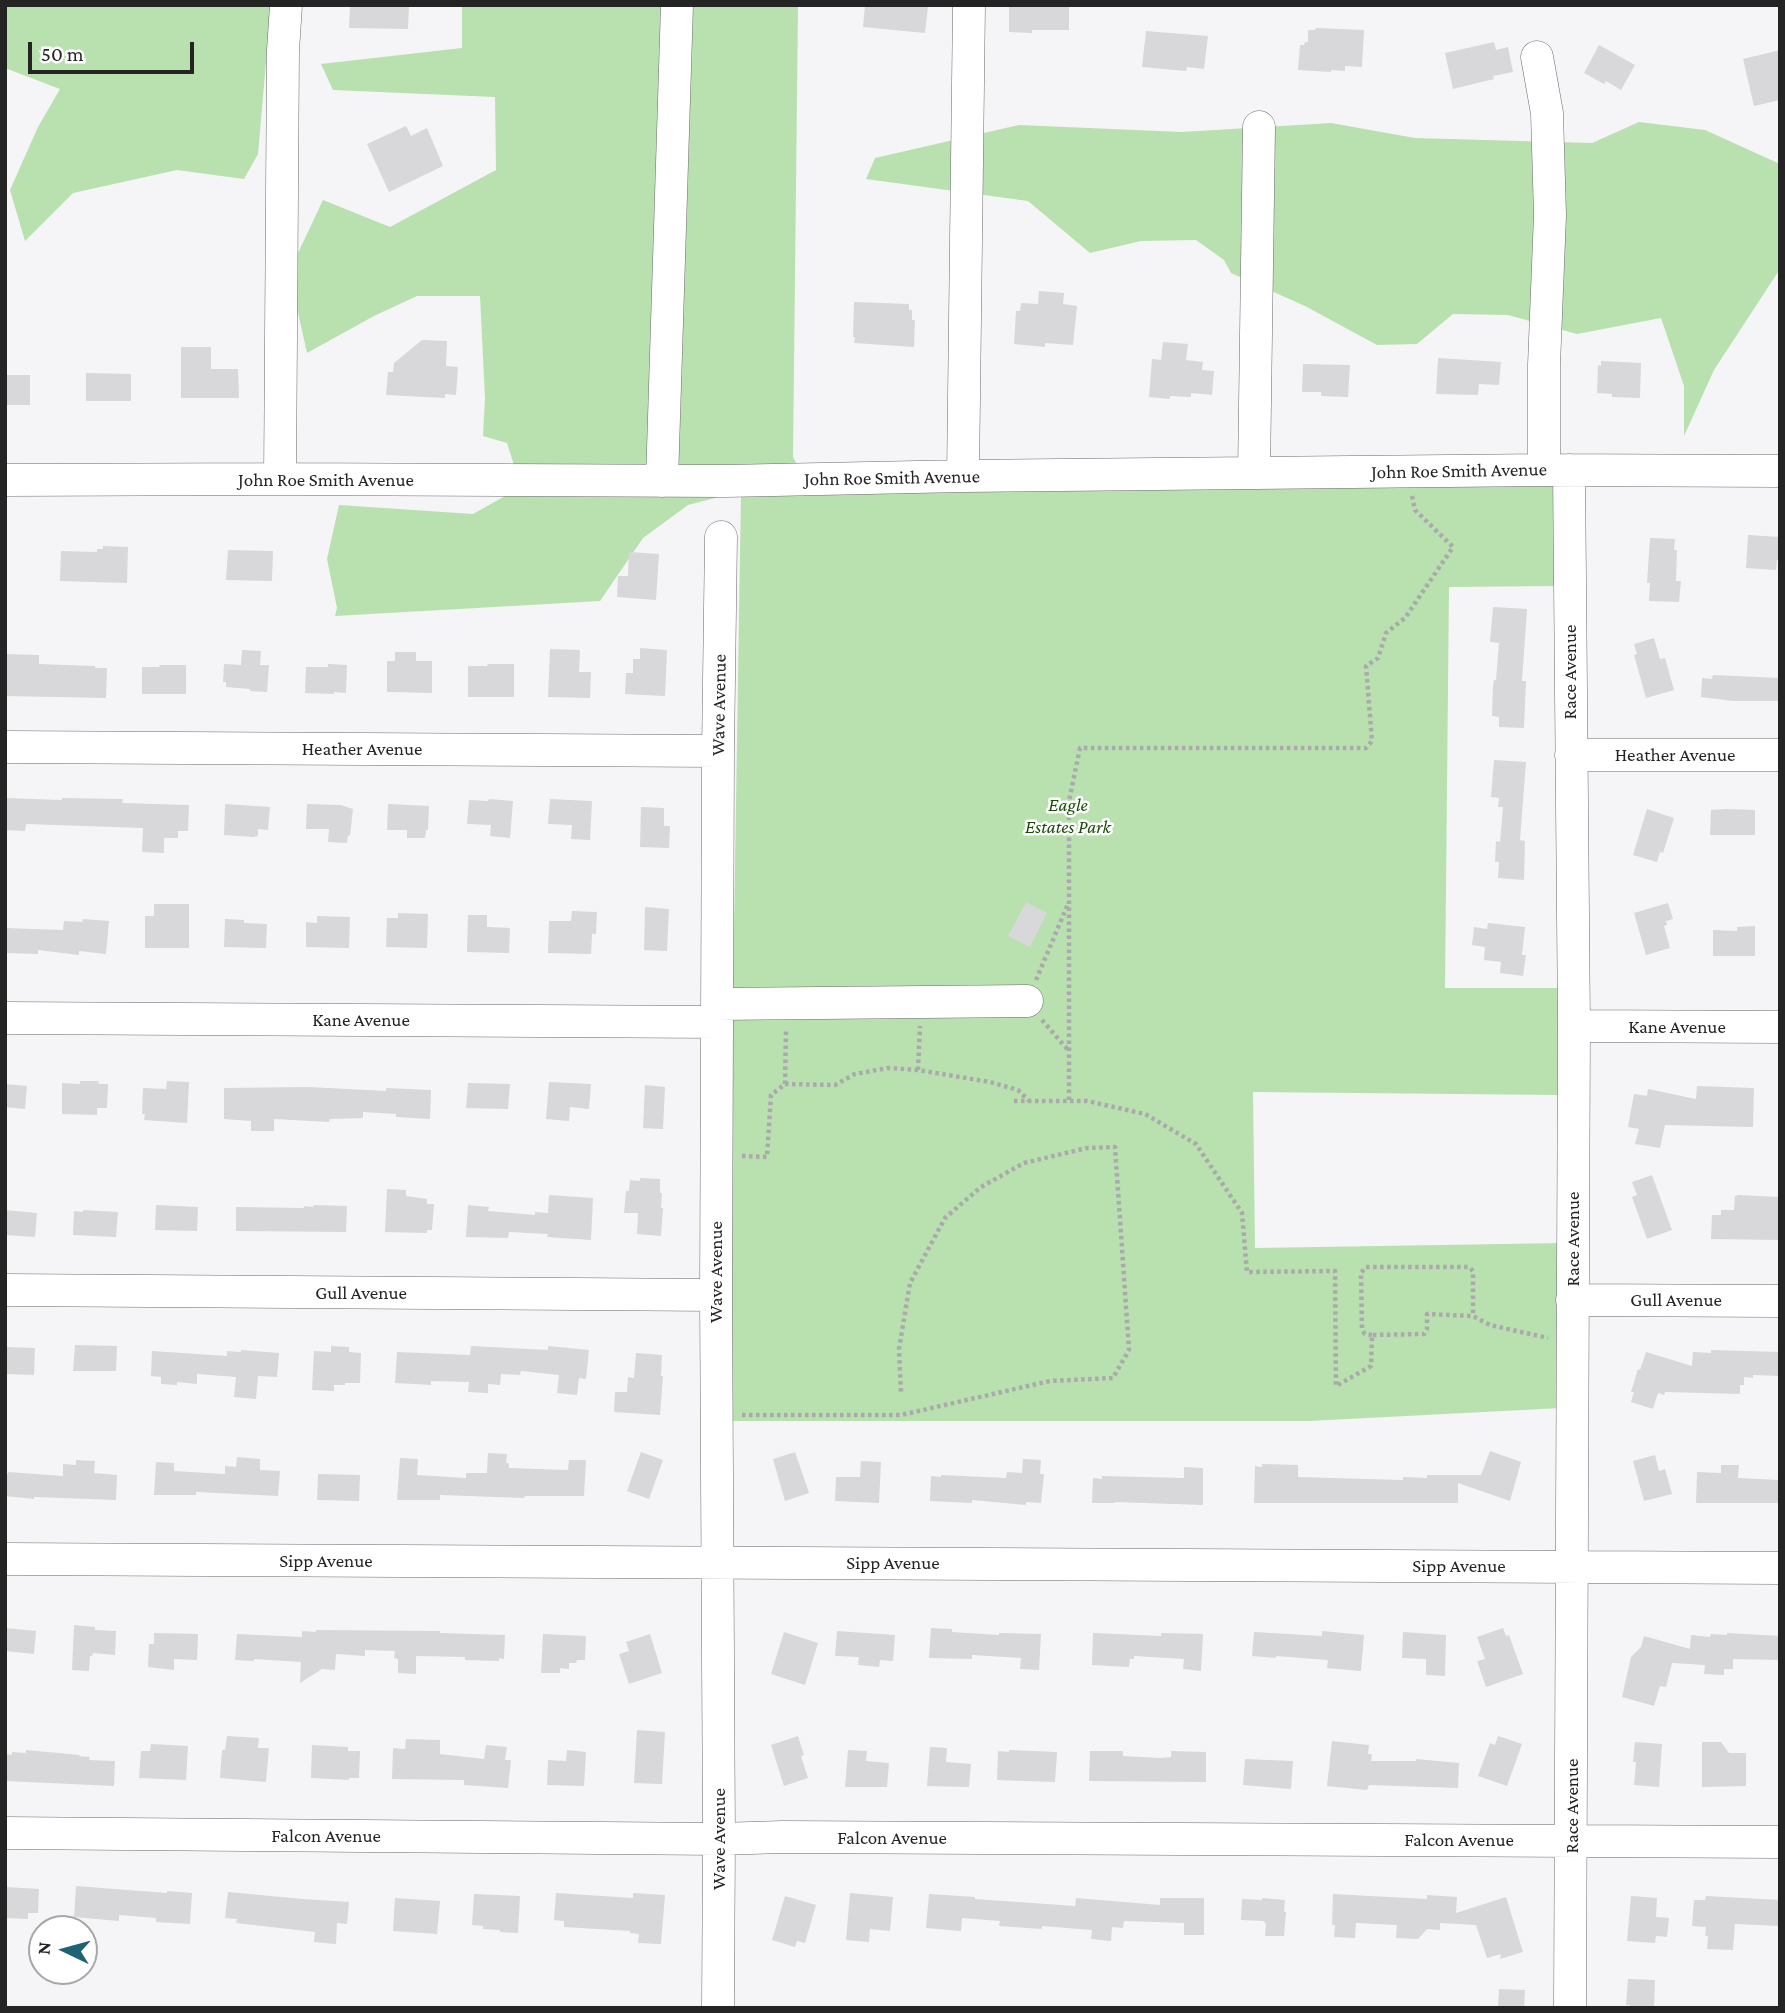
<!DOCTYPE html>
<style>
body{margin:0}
#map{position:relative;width:1785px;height:2013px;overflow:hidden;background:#f5f5f7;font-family:"Crimson Pro",serif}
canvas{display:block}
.frame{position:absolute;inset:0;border:7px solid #242425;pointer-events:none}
.north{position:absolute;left:28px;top:1915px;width:70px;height:70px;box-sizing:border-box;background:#fff;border:2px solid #a7a7a8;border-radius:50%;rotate:275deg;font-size:19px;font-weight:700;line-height:28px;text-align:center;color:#242425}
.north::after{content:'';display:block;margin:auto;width:24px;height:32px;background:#1d6374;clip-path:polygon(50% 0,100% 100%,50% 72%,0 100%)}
.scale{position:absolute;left:28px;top:42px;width:166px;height:32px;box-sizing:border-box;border:4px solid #242425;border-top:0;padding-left:9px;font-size:21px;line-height:24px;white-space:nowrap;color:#242425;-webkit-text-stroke:5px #fff;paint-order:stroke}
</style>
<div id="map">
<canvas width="1785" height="2013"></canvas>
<div class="frame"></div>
<div class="north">N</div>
<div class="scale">50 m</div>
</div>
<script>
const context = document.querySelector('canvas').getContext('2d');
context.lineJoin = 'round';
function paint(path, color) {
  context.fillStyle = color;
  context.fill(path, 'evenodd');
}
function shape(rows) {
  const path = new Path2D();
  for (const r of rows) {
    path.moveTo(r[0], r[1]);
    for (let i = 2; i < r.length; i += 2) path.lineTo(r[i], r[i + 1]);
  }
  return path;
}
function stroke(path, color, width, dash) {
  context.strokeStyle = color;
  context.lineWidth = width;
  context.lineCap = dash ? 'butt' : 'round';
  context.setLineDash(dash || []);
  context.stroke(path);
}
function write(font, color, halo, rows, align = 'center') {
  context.font = font + ' "Crimson Pro",serif';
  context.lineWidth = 5;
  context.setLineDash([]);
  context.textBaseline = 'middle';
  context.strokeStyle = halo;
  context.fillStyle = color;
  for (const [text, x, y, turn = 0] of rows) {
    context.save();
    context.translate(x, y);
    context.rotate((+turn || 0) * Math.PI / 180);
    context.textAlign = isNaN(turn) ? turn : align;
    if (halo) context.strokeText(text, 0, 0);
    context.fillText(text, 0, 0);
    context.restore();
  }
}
const green = shape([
 [5,5,271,5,258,154,244,179,177,170,73,193,25,241,10,190,38,127,60,89,5,68],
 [462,5,798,5,793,457,808,484,1556,485,1558,586,1449,587,1445,988,1559,988,1559,1095,1253,1092,1255,1248,1565,1243,1561,1408,1309,1421,726,1421,741,494,719,497,688,505,643,538,600,601,335,616,337,608,327,559,339,505,473,514,521,487,507,443,483,436,485,398,480,296,417,296,374,316,307,353,289,272,323,200,390,227,496,170,495,97,333,90,321,64,462,48],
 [1639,122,1705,130,1780,164,1780,269,1714,370,1684,436,1684,386,1661,318,1577,334,1508,315,1453,314,1417,344,1377,345,1305,306,1231,273,1224,260,1196,240,1141,241,1090,253,1028,201,866,179,875,158,1019,125,1182,132,1331,123,1415,138,1592,143]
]);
const building = shape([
 [350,5,409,5,408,29,349,28],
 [865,5,928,7,925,33,863,27],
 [1014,5,1069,5,1069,30,1032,30,1032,33,1009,32,1009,6],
 [1316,28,1364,30,1362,67,1345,66,1345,71,1331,70,1331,72,1298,70,1300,45,1304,45,1305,42,1308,42,1308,30,1315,30],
 [1146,31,1208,36,1204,69,1187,67,1186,71,1142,67],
 [1494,42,1496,50,1508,47,1513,72,1493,76,1494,79,1453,89,1445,53],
 [1599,45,1635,65,1621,90,1606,81,1604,84,1584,73],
 [1780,50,1780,100,1754,106,1743,59],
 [406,126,411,136,427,128,443,166,389,192,367,144],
 [1039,291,1064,293,1063,304,1077,306,1073,345,1045,343,1045,347,1014,344,1016,311,1020,311,1021,303,1038,304],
 [854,302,909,304,909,310,912,310,912,320,915,320,914,347,854,343,855,337,853,337],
 [422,340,447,341,446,366,458,367,456,395,445,394,445,398,386,395,388,372,393,372,394,363],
 [1163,342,1188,344,1186,360,1203,362,1202,370,1214,371,1212,395,1191,393,1191,397,1170,396,1170,399,1149,397,1152,359,1161,360],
 [181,347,211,347,211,369,238,369,239,398,181,398],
 [1438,358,1501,362,1499,385,1479,384,1478,395,1436,394],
 [1601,361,1641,363,1640,398,1612,397,1612,394,1597,393,1598,365,1601,366],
 [1303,364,1350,365,1348,397,1321,396,1321,392,1302,392],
 [86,373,131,374,131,401,86,401],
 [5,375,30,375,30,405,5,405],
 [1748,535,1780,537,1780,560,1777,560,1776,570,1746,568],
 [1650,538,1675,539,1674,550,1677,550,1676,581,1681,581,1679,602,1649,601,1650,583,1647,583],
 [103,546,128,547,127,583,60,581,61,551,97,552,97,549,103,549],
 [228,550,273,551,272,581,226,580],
 [629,552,659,554,656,600,617,597,618,576,628,576],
 [1493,607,1527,609,1522,681,1526,681,1524,728,1499,727,1499,717,1492,716,1493,686,1494,680,1496,680,1499,643,1490,642],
 [1654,638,1660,659,1665,658,1674,690,1646,698,1634,655,1637,654,1634,644],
 [640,648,667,650,665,696,625,694,626,673,633,673,633,659,640,659],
 [550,649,580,650,579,672,591,672,590,698,548,697],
 [242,650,261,651,260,665,269,665,267,692,250,691,250,689,226,687,226,682,223,682,224,664,241,665],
 [395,652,416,652,416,661,432,661,432,693,387,692,387,661,395,661],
 [5,654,39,655,39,664,95,666,95,668,107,668,106,698,5,696],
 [328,664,347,665,346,693,334,692,334,694,305,693,306,667,328,667],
 [487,664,514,664,514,697,468,697,468,666,488,666],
 [159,665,186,665,186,694,142,694,142,667,160,667],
 [1713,675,1780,678,1780,701,1734,701,1701,697,1702,678,1712,679],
 [1494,760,1526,762,1520,840,1525,841,1524,880,1498,878,1499,862,1495,862,1496,841,1500,842,1503,807,1498,807,1499,798,1491,797],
 [5,798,62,800,62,798,123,799,122,803,189,805,188,831,178,831,178,838,164,838,164,853,142,852,143,828,26,824,25,831,5,830],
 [489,799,513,801,510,838,490,836,491,825,467,824,469,800,488,801],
 [550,799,592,801,590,840,571,839,572,825,548,824],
 [225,804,270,807,268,830,258,829,258,836,253,837,224,835],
 [307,804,341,805,353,809,350,836,348,835,347,843,328,842,329,829,306,829],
 [388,804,429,806,428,830,426,830,425,838,407,838,407,830,387,830],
 [641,807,664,808,664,826,670,826,669,848,640,847],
 [1647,809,1674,818,1663,853,1660,852,1657,862,1633,855],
 [1726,809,1755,810,1755,835,1710,835,1711,810],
 [1026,902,1047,913,1030,947,1008,936],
 [1668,903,1673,919,1666,921,1667,925,1664,926,1670,948,1646,955,1634,913],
 [154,904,189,904,189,948,145,948,145,916,154,916],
 [645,907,669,909,667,951,644,950],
 [572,911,597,912,596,934,592,934,591,954,548,953,549,921,571,921],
 [398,913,428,914,427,948,386,947,387,918,398,918],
 [468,915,487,915,487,927,510,928,509,953,467,952],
 [317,916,350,917,349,948,306,947,306,922,317,923],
 [83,919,109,921,106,954,79,951,79,955,38,950,38,954,5,953,5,928,63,930,64,921,82,922],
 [225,919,244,920,244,923,267,924,266,948,224,947],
 [1488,923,1525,927,1522,955,1526,955,1523,976,1500,973,1501,962,1484,960,1485,947,1472,945,1474,927,1487,929],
 [1755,926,1755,956,1713,956,1713,930,1737,931,1737,927],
 [80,1081,99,1081,98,1084,108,1084,107,1108,97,1108,97,1115,62,1114,62,1083,80,1084],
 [167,1081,189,1082,187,1123,144,1120,145,1114,142,1114,143,1088,166,1089],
 [549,1082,591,1084,589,1109,570,1107,569,1121,546,1119],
 [468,1083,510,1084,508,1109,466,1108],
 [5,1084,27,1086,25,1109,5,1107],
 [645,1085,665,1087,663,1129,643,1128],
 [1697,1086,1754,1088,1753,1127,1665,1125,1660,1148,1635,1144,1639,1129,1628,1127,1634,1094,1647,1096,1648,1089,1696,1099],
 [308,1087,386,1091,386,1088,431,1090,430,1119,396,1117,396,1114,363,1112,363,1118,330,1119,329,1122,274,1119,274,1131,251,1131,251,1121,224,1119,224,1088],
 [1652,1175,1672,1230,1647,1239,1632,1197,1637,1195,1632,1182],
 [640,1178,660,1179,660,1193,662,1193,661,1208,663,1208,661,1236,637,1234,638,1213,624,1213,626,1191,629,1191,630,1180,640,1181],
 [387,1189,406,1190,406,1196,427,1199,427,1204,434,1204,432,1230,427,1230,427,1233,385,1232],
 [549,1195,593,1198,591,1240,547,1237,548,1234,509,1232,508,1238,466,1237,468,1205,489,1207,488,1211,535,1215,535,1212,548,1213],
 [1738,1195,1780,1197,1780,1240,1711,1239,1712,1215,1721,1215,1721,1210,1734,1210,1735,1196],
 [156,1205,198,1207,197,1231,155,1230],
 [314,1205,347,1206,346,1232,236,1231,236,1207,304,1208,304,1206,313,1207],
 [5,1210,37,1213,35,1237,5,1235],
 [83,1210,118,1212,116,1237,73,1235,74,1211,83,1212],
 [75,1345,117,1346,116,1371,73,1371],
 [331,1346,349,1347,349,1352,361,1353,360,1383,345,1383,345,1385,334,1385,334,1391,312,1390,314,1351,331,1352],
 [471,1346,548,1350,548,1346,589,1350,586,1379,579,1378,577,1395,557,1393,559,1375,521,1371,520,1375,501,1374,500,1385,488,1384,488,1393,468,1392,469,1382,431,1381,431,1385,395,1383,397,1352,470,1355],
 [5,1347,35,1348,34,1375,5,1374],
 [241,1350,279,1353,277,1377,258,1376,256,1399,234,1397,236,1377,197,1374,197,1384,177,1382,177,1385,161,1384,161,1377,151,1376,152,1351,227,1356,227,1351,241,1352],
 [1711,1350,1780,1352,1780,1376,1753,1375,1753,1378,1744,1377,1744,1385,1740,1385,1740,1394,1665,1392,1664,1395,1658,1393,1653,1409,1631,1402,1634,1392,1631,1392,1638,1369,1640,1370,1646,1352,1692,1366,1693,1352,1711,1353],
 [636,1353,662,1355,661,1376,663,1376,660,1415,614,1412,615,1392,627,1392,628,1377,634,1378],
 [1490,1451,1521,1462,1510,1501,1458,1483,1458,1503,1254,1503,1255,1466,1262,1467,1262,1464,1298,1465,1298,1477,1403,1480,1403,1477,1427,1478,1427,1475,1481,1475],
 [641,1452,663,1460,649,1499,627,1491],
 [795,1452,809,1493,785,1501,773,1459],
 [488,1453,507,1454,506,1463,509,1463,509,1468,568,1470,569,1460,586,1460,584,1496,525,1496,524,1498,440,1495,440,1500,397,1500,400,1458,418,1459,417,1475,466,1478,466,1473,487,1473],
 [1655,1455,1659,1471,1665,1469,1672,1494,1644,1501,1633,1461],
 [237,1457,260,1459,260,1470,280,1471,278,1496,196,1492,196,1495,154,1495,156,1462,174,1463,174,1471,225,1474,225,1466,236,1467],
 [1023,1459,1041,1460,1040,1474,1044,1474,1041,1503,1026,1502,1026,1505,972,1500,972,1503,930,1501,931,1476,941,1477,941,1475,1006,1478,1007,1472,1022,1473],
 [76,1460,95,1461,94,1473,117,1475,116,1500,34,1497,34,1499,5,1496,5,1474,8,1474,8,1472,63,1476,63,1464,76,1465],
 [861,1461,881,1462,879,1503,835,1501,836,1477,860,1477],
 [1721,1465,1739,1465,1738,1478,1780,1480,1780,1503,1696,1503,1697,1472,1721,1473],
 [1184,1467,1203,1468,1203,1505,1115,1502,1115,1503,1092,1503,1093,1478,1102,1479,1102,1476,1184,1478],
 [318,1474,360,1475,359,1501,317,1500],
 [74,1625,95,1627,95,1630,116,1631,115,1655,93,1653,92,1656,90,1656,89,1671,72,1670],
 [5,1628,36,1631,34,1654,5,1651],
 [931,1628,952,1629,952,1632,999,1635,999,1633,1041,1634,1039,1670,1020,1669,1021,1658,972,1655,972,1659,929,1658],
 [1503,1628,1506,1636,1509,1635,1523,1674,1486,1687,1477,1661,1485,1659,1477,1637],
 [316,1630,440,1631,440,1633,505,1635,504,1659,499,1658,499,1661,465,1660,465,1657,416,1656,416,1674,398,1673,398,1659,394,1658,395,1651,365,1650,365,1656,336,1654,335,1670,322,1669,300,1683,301,1662,254,1659,254,1661,235,1660,237,1634,302,1637,302,1631,316,1632],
 [837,1631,895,1635,893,1661,880,1660,879,1667,858,1665,859,1657,835,1656],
 [1322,1631,1364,1635,1361,1671,1327,1668,1328,1660,1276,1656,1276,1658,1252,1656,1254,1632,1322,1636],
 [784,1632,818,1643,805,1685,771,1674],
 [1403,1632,1446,1635,1445,1676,1426,1675,1426,1659,1402,1658],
 [154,1633,198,1634,197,1660,174,1659,174,1670,148,1667,149,1644,154,1644],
 [1093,1633,1161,1636,1161,1633,1203,1634,1201,1671,1183,1669,1184,1659,1134,1656,1134,1659,1130,1659,1129,1667,1092,1665],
 [1727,1633,1780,1636,1780,1660,1733,1659,1733,1669,1724,1669,1724,1675,1704,1674,1705,1665,1672,1663,1666,1687,1660,1686,1654,1706,1622,1697,1631,1657,1641,1647,1644,1636,1690,1649,1691,1635,1710,1637,1711,1634,1727,1635],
 [543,1634,586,1636,585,1660,577,1660,576,1663,569,1663,569,1669,560,1668,560,1673,541,1673],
 [650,1634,662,1673,629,1684,619,1654,629,1651,626,1642],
 [637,1730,665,1732,662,1784,634,1783],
 [227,1736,259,1738,258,1748,269,1748,266,1782,220,1778,222,1750,225,1750],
 [798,1736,804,1755,801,1756,808,1778,784,1786,771,1745],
 [1498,1736,1522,1744,1507,1786,1478,1776,1490,1743,1495,1745],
 [406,1739,440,1740,440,1754,484,1759,486,1745,507,1747,505,1760,511,1760,508,1788,464,1785,464,1780,392,1779,393,1748,405,1749],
 [1332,1741,1369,1745,1368,1754,1372,1754,1371,1761,1416,1761,1416,1759,1459,1763,1458,1788,1369,1785,1367,1790,1327,1786],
 [1635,1742,1662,1744,1659,1787,1634,1785,1636,1762,1633,1762],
 [1702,1742,1721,1742,1729,1753,1746,1753,1746,1786,1702,1787],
 [151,1744,188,1746,186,1780,139,1778,141,1751,150,1751],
 [312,1745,348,1747,348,1751,360,1751,359,1778,349,1778,349,1780,311,1778],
 [930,1747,947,1748,946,1762,971,1764,969,1787,927,1786],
 [26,1750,80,1755,79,1756,90,1757,89,1760,115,1761,114,1786,5,1781,5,1754,12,1755,12,1752,26,1753],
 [567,1750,586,1752,584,1786,547,1785,548,1760,566,1761],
 [848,1750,867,1751,866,1761,889,1763,887,1787,845,1787],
 [1009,1750,1057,1752,1055,1782,997,1780,998,1751,1009,1752],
 [1090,1751,1123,1751,1123,1756,1161,1758,1171,1757,1171,1751,1206,1752,1206,1782,1089,1781],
 [1245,1759,1293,1761,1291,1789,1243,1785],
 [76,1886,167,1893,167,1891,192,1893,190,1924,156,1922,156,1918,119,1915,119,1921,74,1917],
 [5,1887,39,1889,38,1913,28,1913,28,1919,5,1918],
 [228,1892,303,1899,349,1902,347,1924,337,1923,336,1944,314,1942,315,1932,236,1923,237,1919,225,1918],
 [556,1893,633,1898,633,1893,665,1895,661,1944,638,1943,639,1934,630,1933,630,1931,564,1927,564,1921,554,1920],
 [850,1893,893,1897,890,1931,870,1929,869,1942,846,1940],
 [474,1894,520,1896,518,1933,500,1932,500,1930,483,1929,483,1926,472,1925],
 [929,1894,975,1897,975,1899,1075,1906,1076,1898,1160,1905,1160,1898,1204,1898,1204,1935,1184,1935,1184,1923,1124,1921,1123,1928,1112,1927,1111,1941,1091,1939,1092,1930,1042,1926,1042,1929,999,1926,1000,1921,962,1918,961,1931,926,1928],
 [1333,1894,1427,1899,1427,1895,1457,1897,1456,1913,1506,1897,1523,1952,1500,1959,1501,1954,1487,1958,1476,1925,1440,1923,1440,1930,1427,1929,1418,1939,1396,1938,1397,1925,1356,1923,1355,1938,1334,1937,1335,1925,1332,1925],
 [785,1896,816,1905,805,1943,797,1941,795,1947,772,1940],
 [1631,1896,1657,1898,1656,1917,1669,1918,1667,1937,1656,1936,1655,1943,1627,1941],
 [1706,1896,1780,1900,1780,1926,1735,1924,1733,1950,1707,1949,1708,1936,1705,1936,1706,1927,1692,1926,1694,1900,1705,1900],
 [395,1898,440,1901,437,1934,393,1931],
 [1262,1898,1285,1900,1284,1912,1286,1912,1284,1936,1265,1936,1266,1923,1264,1923,1265,1921,1241,1920,1242,1899,1262,1900],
 [1628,1979,1655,1980,1654,2008,1630,2008,1630,2005,1626,2005],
 [1499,1989,1525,1990,1524,2008,1498,2008]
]);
const path = shape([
 [1036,980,1068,904],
 [1042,1020,1068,1050],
 [918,1070,920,1026],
 [785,1084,786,1029],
 [1069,1100,1069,801,1080,748,1366,748,1372,741,1366,666,1378,658,1386,633,1405,618,1453,547,1415,510,1412,496],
 [1014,1101,1087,1101,1145,1114,1196,1144,1242,1213,1247,1272,1335,1271,1336,1386,1371,1366,1372,1335,1424,1334,1427,1329,1427,1314,1473,1316,1490,1325,1548,1338],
 [742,1156,767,1157,771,1095,785,1084,835,1085,855,1074,888,1068,918,1070,990,1082,1018,1090,1029,1101],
 [1372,1335,1365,1334,1362,1330,1361,1273,1366,1267,1469,1267,1473,1271,1473,1316],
 [742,1415,901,1415,1050,1381,1113,1378,1129,1350,1115,1147,1087,1148,1024,1163,981,1187,945,1218,910,1283,899,1349,901,1393]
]);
const minor = shape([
 [1537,57,1547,113,1550,215,1544,365,1544,470],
 [1569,470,1574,1026,1570,2008],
 [1254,473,1259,127],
 [963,476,969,5],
 [280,479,283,51,286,5],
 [5,480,280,479,726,481,963,476,1544,470,1780,471],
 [662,481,677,5],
 [5,747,718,751],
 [1571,755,1780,755],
 [717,1004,1027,1001],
 [5,1018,717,1022],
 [1574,1026,1780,1027],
 [5,1290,716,1295],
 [1572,1300,1780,1301],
 [5,1559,1780,1568],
 [5,1833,719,1839,782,1837,1780,1842],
 [718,2008,719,1839,716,1295,718,751,721,537]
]);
const streetNames = [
 ["John Roe Smith Avenue",1459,471,-1],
 ["John Roe Smith Avenue",892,478,-1],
 ["John Roe Smith Avenue",326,480],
 ["Race Avenue",1570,672,-90],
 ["Wave Avenue",719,705,-89],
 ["Heather Avenue",362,749],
 ["Heather Avenue",1675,755],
 ["Kane Avenue",361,1020],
 ["Kane Avenue",1677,1027],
 ["Race Avenue",1573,1239,-90],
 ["Wave Avenue",716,1272,-90],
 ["Gull Avenue",361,1293],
 ["Gull Avenue",1676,1300],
 ["Sipp Avenue",326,1561],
 ["Sipp Avenue",893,1563],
 ["Sipp Avenue",1459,1566],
 ["Race Avenue",1572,1806,-90],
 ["Falcon Avenue",326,1836],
 ["Falcon Avenue",892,1838],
 ["Wave Avenue",719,1839,-90],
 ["Falcon Avenue",1459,1840]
];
const parkNames = [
 ["Eagle",1068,805],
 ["Estates Park",1068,827]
];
paint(green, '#b9e0af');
paint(building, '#d8d7d9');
stroke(minor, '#6b6b6d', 33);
stroke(path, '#aaaaac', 4.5, [3.5, 3.5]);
stroke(minor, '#fff', 32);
write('19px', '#242425', '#fff', streetNames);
write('italic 19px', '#1a4c09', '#fff', parkNames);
</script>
